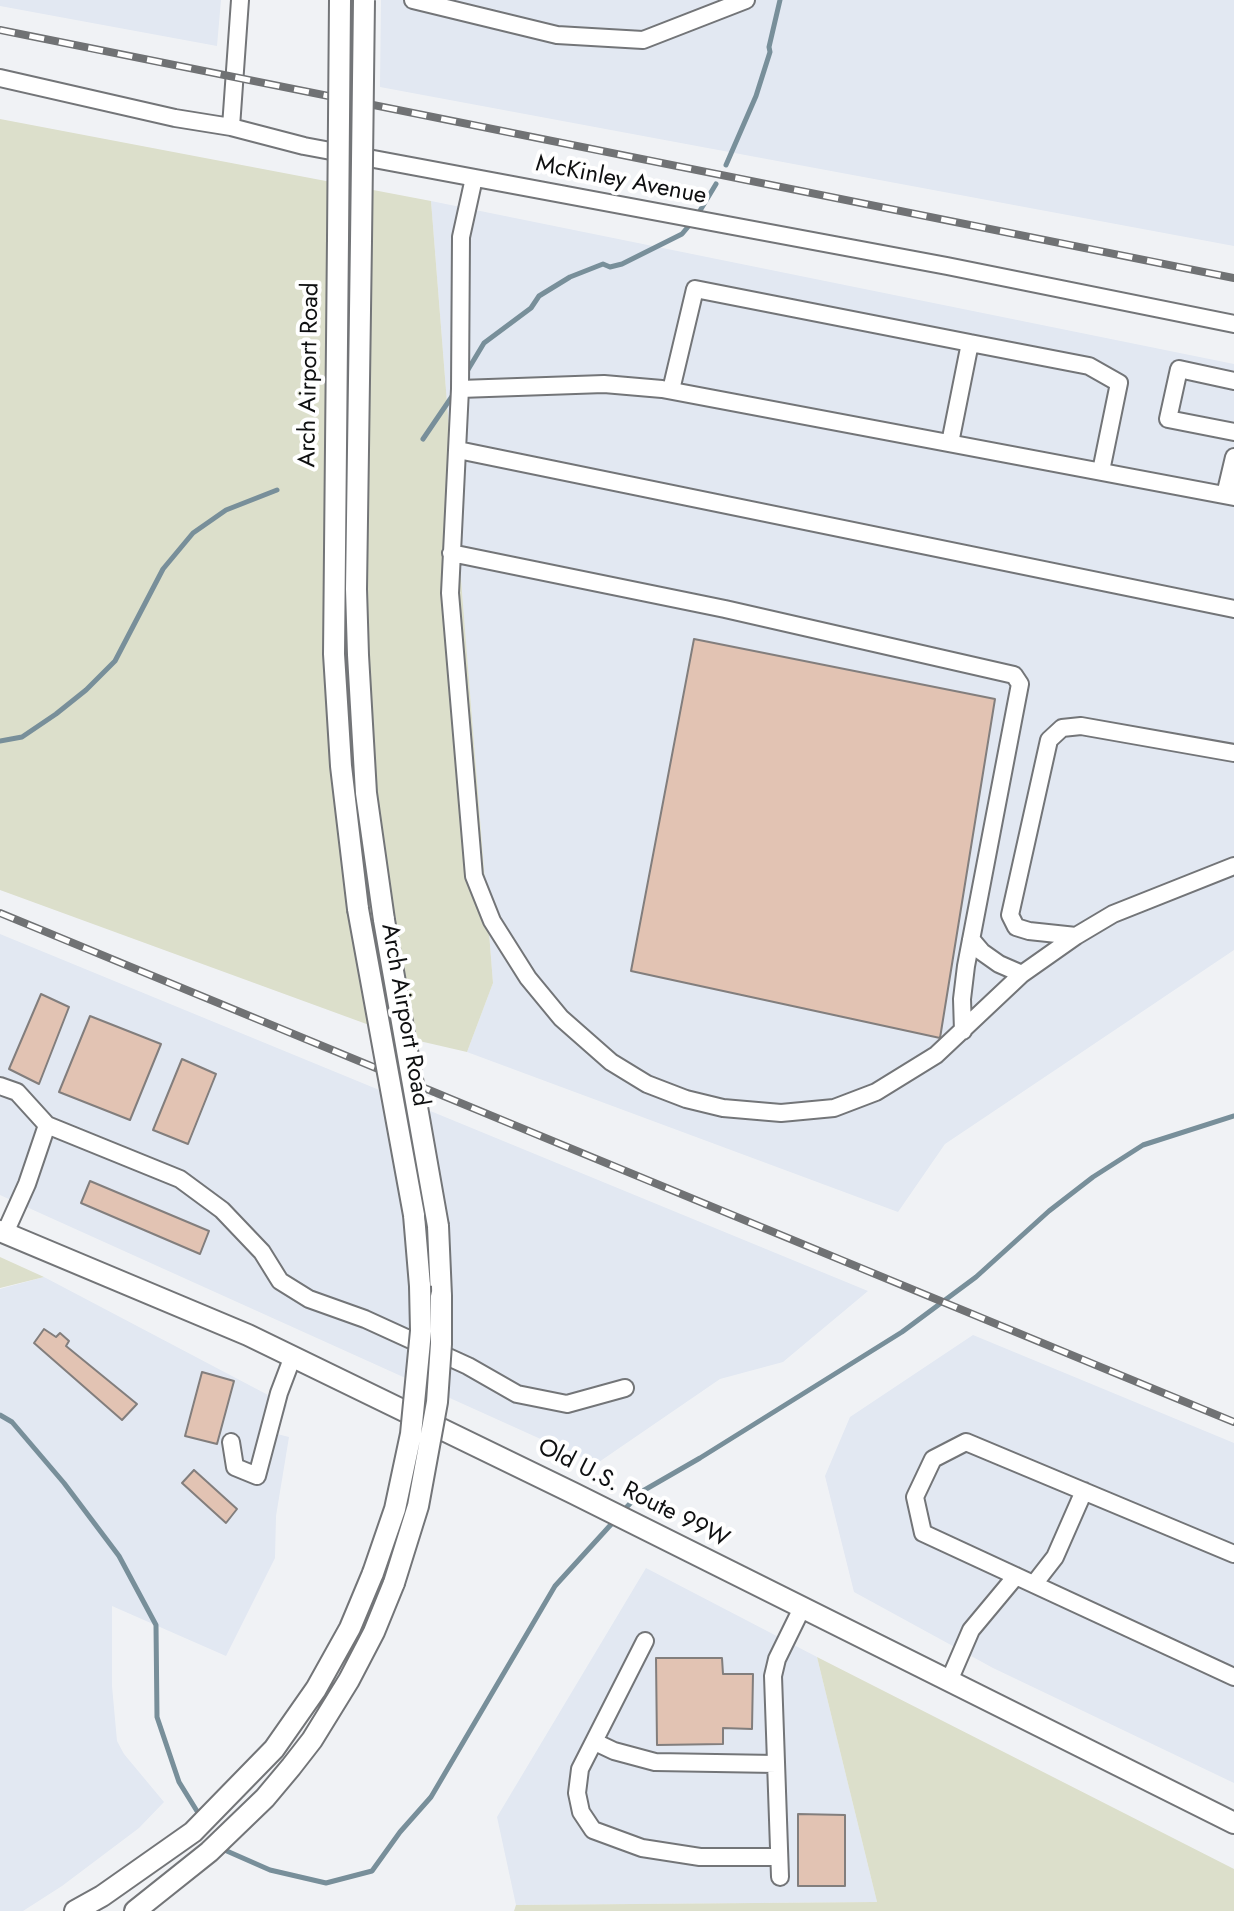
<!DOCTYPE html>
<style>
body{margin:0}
canvas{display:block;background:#f0f2f5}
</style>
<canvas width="1234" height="1911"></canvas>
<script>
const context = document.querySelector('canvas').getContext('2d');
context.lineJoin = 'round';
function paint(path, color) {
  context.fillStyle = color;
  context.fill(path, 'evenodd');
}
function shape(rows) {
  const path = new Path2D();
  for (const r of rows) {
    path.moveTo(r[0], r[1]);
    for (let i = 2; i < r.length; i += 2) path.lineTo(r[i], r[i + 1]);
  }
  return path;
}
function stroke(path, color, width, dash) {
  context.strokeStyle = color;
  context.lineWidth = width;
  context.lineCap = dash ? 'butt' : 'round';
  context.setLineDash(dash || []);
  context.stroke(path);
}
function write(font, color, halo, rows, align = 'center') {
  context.font = font + ' Jost,sans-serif';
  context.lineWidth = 8;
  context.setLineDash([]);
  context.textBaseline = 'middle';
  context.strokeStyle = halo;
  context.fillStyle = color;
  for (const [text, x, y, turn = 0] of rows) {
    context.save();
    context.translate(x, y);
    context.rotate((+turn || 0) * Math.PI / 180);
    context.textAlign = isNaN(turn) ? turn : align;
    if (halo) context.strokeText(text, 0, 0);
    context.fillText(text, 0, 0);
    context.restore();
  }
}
const built = shape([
 [0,0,221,0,217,46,0,6],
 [381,0,1234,0,1234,246,380,87],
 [431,201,1234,364,1234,950,945,1144,898,1212,467,1052,493,983],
 [0,934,868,1291,783,1362,720,1379,596,1464,0,1195],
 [44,1277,287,1405,277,1434,289,1437,276,1516,275,1558,226,1656,112,1606,112,1686,117,1741,124,1754,164,1802,139,1828,62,1886,23,1911,0,1911,0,1289],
 [973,1335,1234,1443,1234,1783,993,1668,854,1592,825,1476,850,1417],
 [646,1568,817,1657,877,1902,516,1905,497,1817]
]);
const green = shape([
 [0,119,431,201,493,983,467,1052,402,1037,0,890],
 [0,1257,44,1277,0,1288],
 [817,1657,1234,1869,1234,1911,514,1911,516,1905,877,1902]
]);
const stream = shape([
 [726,165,756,96,770,52,769,47,780,0],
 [698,214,716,184],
 [466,373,484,343,531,308,539,296,570,277,603,264,610,267,622,264,682,234,692,222],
 [423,439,455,392],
 [0,741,22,737,56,714,86,690,115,661,163,569,193,533,226,510,277,490],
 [0,1415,12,1422,64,1483,119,1556,156,1625,157,1717,179,1782,200,1816],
 [622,1512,641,1492,700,1458,902,1332,976,1277,1049,1211,1093,1177,1143,1145,1234,1116],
 [220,1848,270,1870,326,1883,372,1871,400,1832,431,1797,555,1586,616,1519]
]);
const building = shape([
 [694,639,995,699,940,1038,631,971,694,639],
 [41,994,69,1007,39,1084,9,1069,41,994],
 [90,1016,161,1044,130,1120,59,1092,90,1016],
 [182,1059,216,1074,188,1144,153,1130,182,1059],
 [90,1181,209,1231,200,1254,81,1203,90,1181],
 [44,1329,56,1337,60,1333,69,1341,66,1346,137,1404,122,1420,34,1343,44,1329],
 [202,1372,234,1381,217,1444,185,1436,202,1372],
 [194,1470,237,1509,226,1523,182,1483,194,1470],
 [656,1658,722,1658,723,1674,753,1674,752,1729,723,1728,723,1744,657,1745,656,1658],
 [798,1814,845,1815,845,1886,798,1886,798,1814]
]);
const minor = shape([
 [413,0,557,35,643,40,746,0],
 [0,78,175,118,231,127,304,146,947,266,1234,324],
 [231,127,240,0],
 [474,178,461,237,460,389,450,593,474,876,492,921,528,978,561,1018,611,1062,647,1084,686,1099,723,1108,781,1113,834,1108,876,1092,936,1055,1022,974,1076,936,1113,914,1234,866],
 [1234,381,1179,369,1168,419,1234,432],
 [460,389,604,384,662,389,1234,497],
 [671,390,695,289,970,343],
 [950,443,970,343,1089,366,1119,383,1101,471],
 [458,450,1234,609],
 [1225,495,1234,457],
 [451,553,725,609,1014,675,1020,684,966,966,962,999,963,1031],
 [1076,936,1029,931,1016,927,1010,915,1049,740,1062,728,1081,726,1234,753],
 [971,939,982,952,999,964,1022,974],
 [0,1086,17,1092,47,1125,180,1179,222,1210,262,1252,280,1281,309,1299,365,1319,468,1366,517,1394,567,1404,625,1388],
 [5,1233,27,1184,47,1125],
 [231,1442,235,1467,257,1476,279,1393,293,1356],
 [1234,1554,966,1442,933,1459,915,1497,923,1533,1234,1677],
 [1034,1584,1055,1557,1084,1491],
 [645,1641,580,1769,577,1793,581,1812,593,1830,642,1848,700,1857,779,1857],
 [949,1681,971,1630,1016,1576],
 [595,1742,614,1751,655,1762,776,1764],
 [780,1877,773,1676,777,1659,802,1608]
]);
const major = shape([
 [338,238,334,654,341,766,358,909],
 [361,241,356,589,358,655,366,793,384,920],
 [414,1215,420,1286],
 [438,1226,441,1296],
 [0,1231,248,1335,573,1493,1234,1823],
 [75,1911,102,1896,193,1832,274,1749,316,1689,350,1628,373,1573],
 [135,1911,209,1852,265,1798,291,1767,312,1740,349,1680,374,1632,394,1583]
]);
const rail = shape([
 [0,30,1234,278],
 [0,913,1234,1422]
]);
const majorBridge = shape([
 [338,238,340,0],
 [361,241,364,0],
 [358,909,414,1215],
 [384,920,438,1226],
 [373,1573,395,1509,411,1434,421,1331,420,1286],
 [394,1583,418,1506,437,1402,441,1344,441,1296]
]);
const streetNames = [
 ["McKinley Avenue",621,181,11],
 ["Arch Airport Road",310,375,-89],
 ["Arch Airport Road",404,1015,80],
 ["Old U.S. Route 99W",633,1494,27]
];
paint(built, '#e2e8f2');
paint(green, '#dcdfcb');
stroke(stream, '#788f9a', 5);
paint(building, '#e2c3b3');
stroke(building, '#827e7d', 2);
stroke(minor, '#737578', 20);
stroke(major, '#737578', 24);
stroke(minor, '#fff', 16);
stroke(major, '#fff', 20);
stroke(rail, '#707274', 8);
stroke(rail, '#fff', 5, [15]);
stroke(majorBridge, '#737578', 24, []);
stroke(majorBridge, '#fff', 20);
write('24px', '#0f1011', '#fff', streetNames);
</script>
